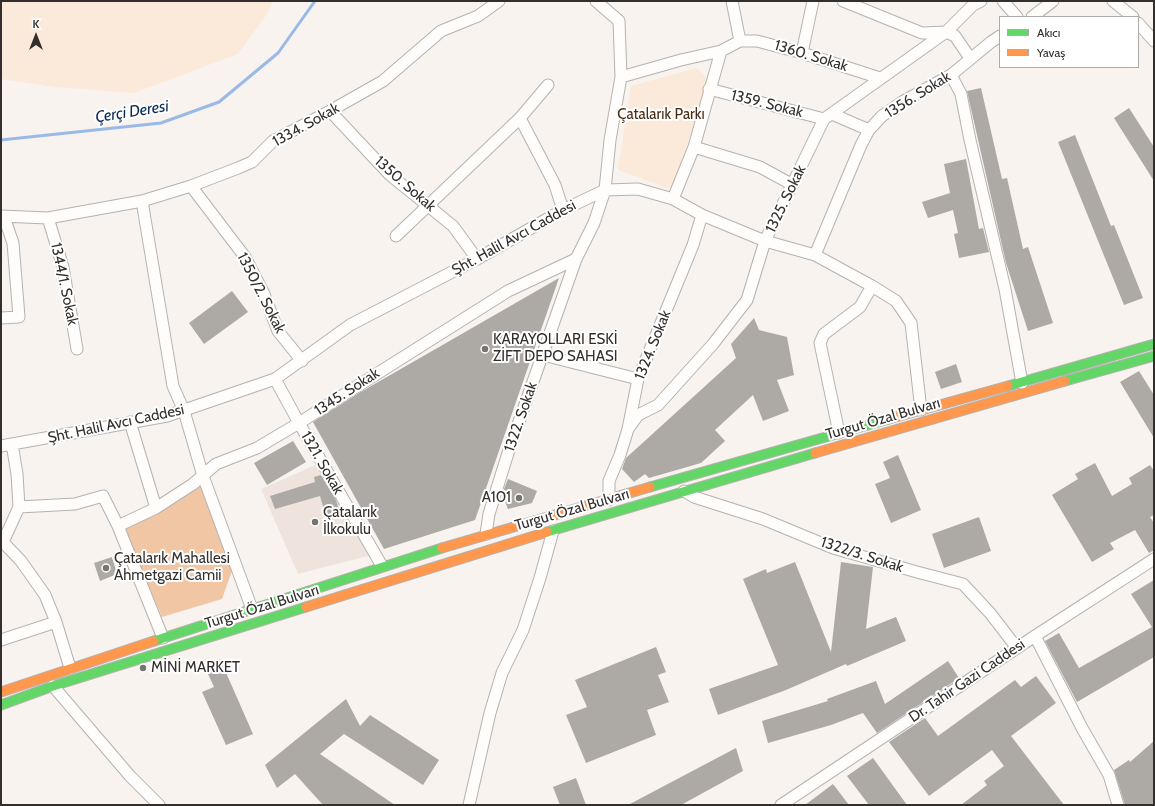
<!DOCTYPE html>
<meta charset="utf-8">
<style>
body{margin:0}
#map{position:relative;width:1155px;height:806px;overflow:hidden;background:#f8f3ee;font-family:Cabin,sans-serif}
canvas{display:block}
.frame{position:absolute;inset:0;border:2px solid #332f2d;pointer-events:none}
.legend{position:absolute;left:999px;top:16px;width:140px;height:52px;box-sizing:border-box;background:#fff;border:1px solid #adacab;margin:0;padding:5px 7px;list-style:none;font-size:12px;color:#332f2d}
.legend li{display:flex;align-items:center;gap:8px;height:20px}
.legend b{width:20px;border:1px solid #adacab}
.north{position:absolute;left:16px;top:16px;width:40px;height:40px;-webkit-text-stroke:3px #fff;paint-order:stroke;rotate:0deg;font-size:11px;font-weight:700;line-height:16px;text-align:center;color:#332f2d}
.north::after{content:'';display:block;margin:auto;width:14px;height:18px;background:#332f2d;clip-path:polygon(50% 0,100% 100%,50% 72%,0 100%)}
</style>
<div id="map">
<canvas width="1155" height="806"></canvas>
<div class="frame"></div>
<ul class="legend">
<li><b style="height:5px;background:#63d668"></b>Akıcı</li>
<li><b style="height:5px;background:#ff974d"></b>Yavaş</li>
</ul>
<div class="north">K</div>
</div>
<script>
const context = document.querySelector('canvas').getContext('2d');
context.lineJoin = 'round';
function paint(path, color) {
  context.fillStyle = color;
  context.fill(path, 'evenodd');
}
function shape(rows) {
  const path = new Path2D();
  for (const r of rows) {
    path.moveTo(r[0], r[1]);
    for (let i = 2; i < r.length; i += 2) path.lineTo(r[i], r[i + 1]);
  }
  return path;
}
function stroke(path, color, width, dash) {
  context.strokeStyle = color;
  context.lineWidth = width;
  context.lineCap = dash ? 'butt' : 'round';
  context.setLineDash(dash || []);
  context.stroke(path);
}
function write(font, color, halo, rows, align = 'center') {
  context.font = font + ' Cabin,sans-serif';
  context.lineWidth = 4;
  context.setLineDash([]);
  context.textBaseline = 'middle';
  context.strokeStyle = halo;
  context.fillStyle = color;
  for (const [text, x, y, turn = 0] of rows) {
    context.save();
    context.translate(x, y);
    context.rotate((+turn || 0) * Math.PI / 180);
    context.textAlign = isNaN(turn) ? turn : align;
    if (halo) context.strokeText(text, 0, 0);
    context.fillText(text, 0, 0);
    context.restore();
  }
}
const built = shape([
 [322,462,372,555,298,574,261,489]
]);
const green = shape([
 [1,1,273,1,267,14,238,54,134,93,55,87,1,79],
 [696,68,707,78,708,82,673,186,667,188,618,170,631,86]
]);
const forest = shape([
 [201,483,233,568,222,599,162,617,123,527]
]);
const stream = shape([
 [1,140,161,123,219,102,278,53,315,1]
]);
const building = shape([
 [981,88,1002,179,1007,178,1023,249,1028,247,1053,323,1028,331,1006,263,967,91],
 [1129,108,1154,147,1154,181,1114,118],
 [1075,135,1111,226,1114,225,1143,298,1124,305,1058,142],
 [966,159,979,229,983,228,989,252,959,258,954,234,958,233,953,210,928,218,922,202,950,193,944,164],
 [559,278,475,520,384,549,313,422,359,393],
 [232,291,248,312,204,344,189,323],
 [754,318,759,330,787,337,794,375,777,380,789,411,763,421,753,395,715,430,725,441,701,463,649,478,645,474,634,482,622,469,626,458,736,358,731,344],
 [956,364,962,382,941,389,935,372],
 [1139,371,1154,395,1154,438,1120,382],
 [293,441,306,462,267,485,254,463],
 [898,455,921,510,891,523,875,484,890,478,883,462],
 [1095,463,1112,496,1132,484,1129,478,1150,465,1154,471,1154,515,1150,517,1154,523,1154,550,1149,553,1135,530,1110,543,1114,549,1092,562,1052,495,1078,479,1075,474],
 [321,475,336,500,341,516,327,520,320,496,275,509,270,496,315,482,314,477],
 [508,479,537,491,532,503,508,509,502,494],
 [979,517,991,551,944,568,932,534],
 [112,557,117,574,100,581,94,563],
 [795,562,831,652,841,562,873,567,866,629,896,617,906,641,847,666,846,664,786,690,718,715,709,689,778,665,743,579,766,569,767,573],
 [1154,580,1154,657,1077,702,1045,641,1059,633,1079,668,1152,627,1131,594],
 [656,647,666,672,658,675,669,702,647,710,656,735,586,763,566,715,587,707,575,680],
 [220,659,253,734,226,745,202,692,214,687,204,665],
 [948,661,959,678,877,733,863,713,831,725,768,743,762,721,828,701,827,699,876,681,885,704],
 [1036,676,1056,703,1011,736,1064,805,961,805,987,785,984,781,1004,766,992,750,929,796,889,742,925,718,938,736,1015,680,1021,687],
 [346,699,360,726,370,715,439,760,423,785,344,734,320,754,395,805,323,805,295,774,277,788,265,765],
 [1154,741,1154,805,1125,805,1114,770,1129,760,1130,762],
 [736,748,743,771,681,805,628,805],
 [873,758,907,805,869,805,847,776],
 [576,778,586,805,560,805,553,787],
 [833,784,849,805,805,805]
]);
const street = shape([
 [732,1,740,41],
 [843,1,922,33,946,32,955,36,970,58],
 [1003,1,1017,17],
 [1113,1,1133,17],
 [1032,17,1053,1],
 [1138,23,1154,41],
 [802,53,813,1],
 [951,75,961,94,970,140,1005,289,1022,383],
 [621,77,681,60,721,51],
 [709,89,824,119],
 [330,111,390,175,453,226,477,259],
 [832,114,869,130],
 [520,118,555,185,563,210],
 [694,147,760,167,793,185],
 [191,186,245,257,264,294,278,331,302,361],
 [673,199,694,147,721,51,740,41,757,41,802,53,880,78],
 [142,201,173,386,184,411,203,476,252,609],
 [1,216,48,218,142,201,191,186,238,168,252,162,273,141,330,111,383,81,441,31,478,16,499,1],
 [48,218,63,267,77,349],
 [396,236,520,118,548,85],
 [815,255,861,145,869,130,882,116,902,102,951,75,991,42,1000,36],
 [872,286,896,301,911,323,921,410],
 [1,318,19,317,13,243,4,217],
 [543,355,638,379],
 [275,379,299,423,382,566],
 [130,422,156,508],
 [628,429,638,415,658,405,713,344,747,300,765,241,824,119,946,32,973,5,981,1],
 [1,446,167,416,275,379,350,325,477,259,563,210,605,190,638,189,673,199,702,215,765,241,815,255,872,286,860,307,824,334,820,343,839,433],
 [684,491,694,497,763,519,833,548,917,572,963,584,990,613,1017,648],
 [609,500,609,481,620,455,628,429,638,379,693,245,702,215],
 [19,507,75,504,103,496,118,526,163,638],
 [118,526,156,508,193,484,216,464,257,448,299,423,508,291,576,259],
 [486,534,489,514,508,453,576,259,594,223,605,190,610,140,621,77,619,21,596,1],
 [1,540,21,561,45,595,56,622,70,668],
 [3,542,19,507,17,474,12,444],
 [1035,636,1082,728,1109,775,1118,805],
 [1,640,56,622],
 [53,686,130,776,159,805],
 [469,805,490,713,502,673,523,630,540,578,553,531],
 [781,805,1035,636,1154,559]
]);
const fast = shape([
 [1065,381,1154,356],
 [1008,386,1154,344],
 [650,487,889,419],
 [547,532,815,453],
 [154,641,442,548],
 [1,705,53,686,306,607]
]);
const slow = shape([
 [889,419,1008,386],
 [815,453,1065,381],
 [442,548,650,487],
 [306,607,547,532],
 [1,692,154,641]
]);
const markers = [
 [485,349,4,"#787471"],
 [519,498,4,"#787471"],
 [315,522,4,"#787471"],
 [106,568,4,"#787471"],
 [143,668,4,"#787471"]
];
const streetNames = [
 ["1360. Sokak",811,56,17],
 ["1356. Sokak",918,95,-32],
 ["1359. Sokak",767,104,14],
 ["1334. Sokak",306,125,-29],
 ["1350. Sokak",405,184,41],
 ["1325. Sokak",786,199,-64],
 ["Şht. Halil Avcı Caddesi",514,238,-29],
 ["1344/1. Sokak",64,284,78],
 ["1350/2. Sokak",261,293,63],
 ["1324. Sokak",653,345,-68],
 ["1345. Sokak",347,392,-33],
 ["1322. Sokak",521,417,-71],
 ["Turgut Özal Bulvarı",883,419,-16],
 ["Şht. Halil Avcı Caddesi",116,424,-12],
 ["1321. Sokak",322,463,60],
 ["Turgut Özal Bulvarı",572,510,-16],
 ["1322/3. Sokak",862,555,18],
 ["Turgut Özal Bulvarı",262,607,-17],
 ["Dr. Tahir Gazi Caddesi",967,681,-34]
];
const parkNames = [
 ["Çatalarık Parkı",661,115]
];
const poiNames = [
 ["KARAYOLLARI ESKİ",493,340],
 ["ZİFT DEPO SAHASI",493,357],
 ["A101",511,498,"right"],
 ["Çatalarık",323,513],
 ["İlkokulu",323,530],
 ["Çatalarık Mahallesi",114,559],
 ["Ahmetgazi Camii",114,576],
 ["MİNİ MARKET",151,668]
];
const waterNames = [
 ["Çerçi Deresi",132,112,-9]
];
paint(built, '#efe4dd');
paint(green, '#fbe9da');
paint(forest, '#f0c6a4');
stroke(stream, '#99b9e7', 3);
paint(building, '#ada9a5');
stroke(street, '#b5b2af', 13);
stroke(fast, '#b5b2af', 11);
stroke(slow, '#b5b2af', 11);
stroke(street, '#fefdfc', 11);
stroke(fast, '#63d668', 9);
stroke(slow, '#ff974d', 9);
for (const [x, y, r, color] of markers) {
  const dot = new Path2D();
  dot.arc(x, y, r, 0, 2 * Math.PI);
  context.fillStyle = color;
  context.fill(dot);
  stroke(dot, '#fff', 1.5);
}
write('15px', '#332f2d', '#fff', streetNames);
write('15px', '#4b2d15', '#fff', parkNames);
write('15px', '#332f2d', '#fff', poiNames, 'left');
write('italic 16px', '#0a2b55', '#fff', waterNames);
</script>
